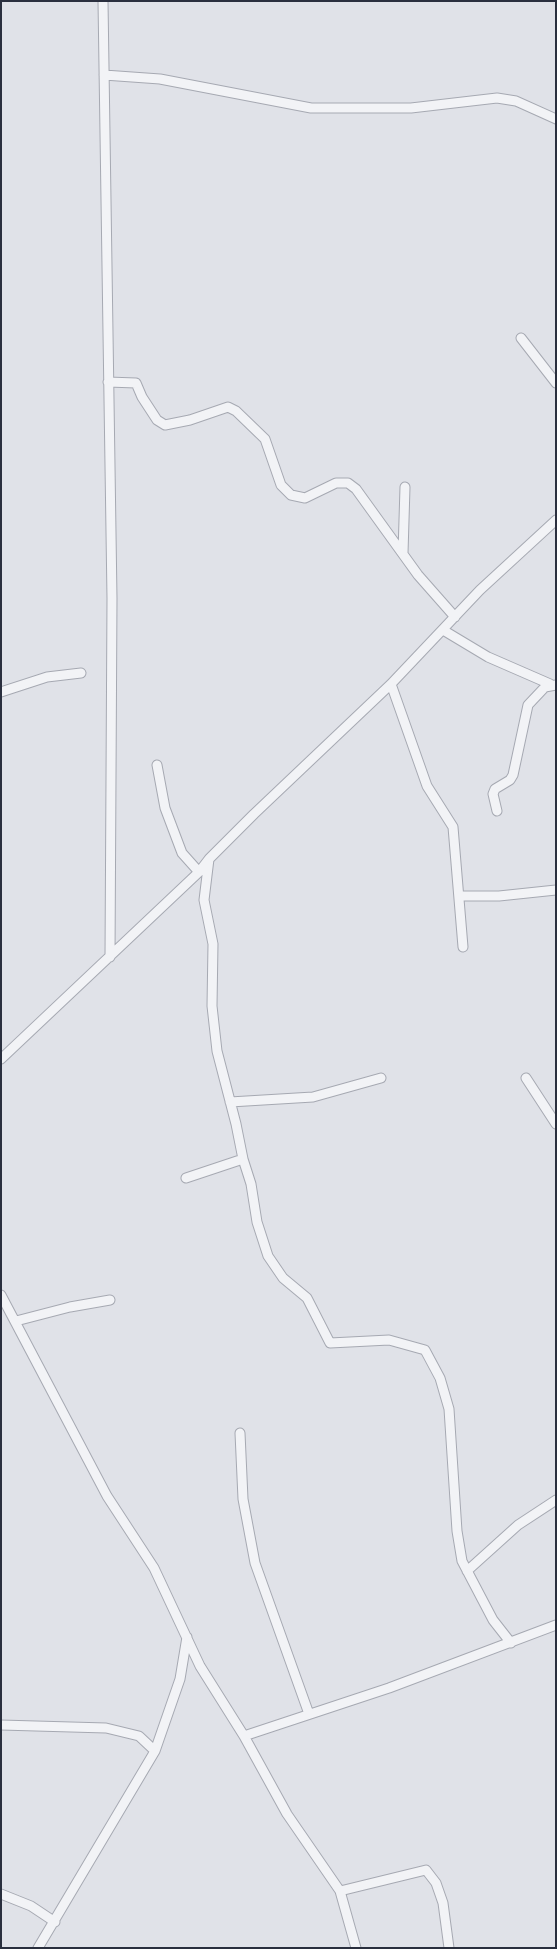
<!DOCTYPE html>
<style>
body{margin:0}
#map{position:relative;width:557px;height:1949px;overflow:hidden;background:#e0e2e8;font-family:"Archivo Narrow",sans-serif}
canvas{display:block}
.frame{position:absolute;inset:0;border:2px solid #2a2f3e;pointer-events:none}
</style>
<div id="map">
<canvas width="557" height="1949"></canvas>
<div class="frame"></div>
</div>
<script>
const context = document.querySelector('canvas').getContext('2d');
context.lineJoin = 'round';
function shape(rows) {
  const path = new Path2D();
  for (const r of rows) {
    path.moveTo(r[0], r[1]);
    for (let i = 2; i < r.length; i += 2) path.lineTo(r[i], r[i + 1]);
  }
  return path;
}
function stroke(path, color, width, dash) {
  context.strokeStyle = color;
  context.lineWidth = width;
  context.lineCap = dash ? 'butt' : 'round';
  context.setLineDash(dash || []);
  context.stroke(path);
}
const minor = shape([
 [103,1,112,598,110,957],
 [104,75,160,79,311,108,411,108,497,98,516,101,556,119],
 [521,338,556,383],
 [108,382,136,383,142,397,157,420,165,425,190,420,228,407,236,411,265,439,281,485,291,495,305,498,336,483,348,483,356,489,418,575,455,617],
 [403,553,405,487],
 [443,630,488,657,550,684],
 [391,684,427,786,453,827,463,947],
 [1,692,47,677,81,673],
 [157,765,165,808,182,853,199,872],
 [497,811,493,794,495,789,510,780,513,775,528,705,545,687,556,685],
 [209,859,204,900,213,944,212,1006,217,1051,236,1124,243,1159],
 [459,896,499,896,556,890],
 [1,1059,199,872,209,859,254,814,391,684,480,590,556,520],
 [526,1078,556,1124],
 [230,1102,313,1097,381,1078],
 [186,1178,243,1159,251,1184,257,1222,268,1256,283,1278,307,1298,330,1343,389,1340,425,1350,440,1378,449,1409,457,1531,462,1561,493,1620,511,1643],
 [1,1295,107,1496,154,1568,200,1666,244,1736,287,1814,340,1891,356,1948],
 [16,1321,70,1307,110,1300],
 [240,1433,243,1499,255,1563,309,1714],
 [467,1571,518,1525,556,1500],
 [1,1725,106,1728,139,1736,155,1751],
 [244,1736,389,1688,556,1625],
 [340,1891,426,1870,436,1883,443,1903,449,1948],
 [1,1894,31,1906,55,1922],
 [38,1948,155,1751,180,1679,187,1637]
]);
stroke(minor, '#a6a9b2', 11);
stroke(minor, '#f2f3f6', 9);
</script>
